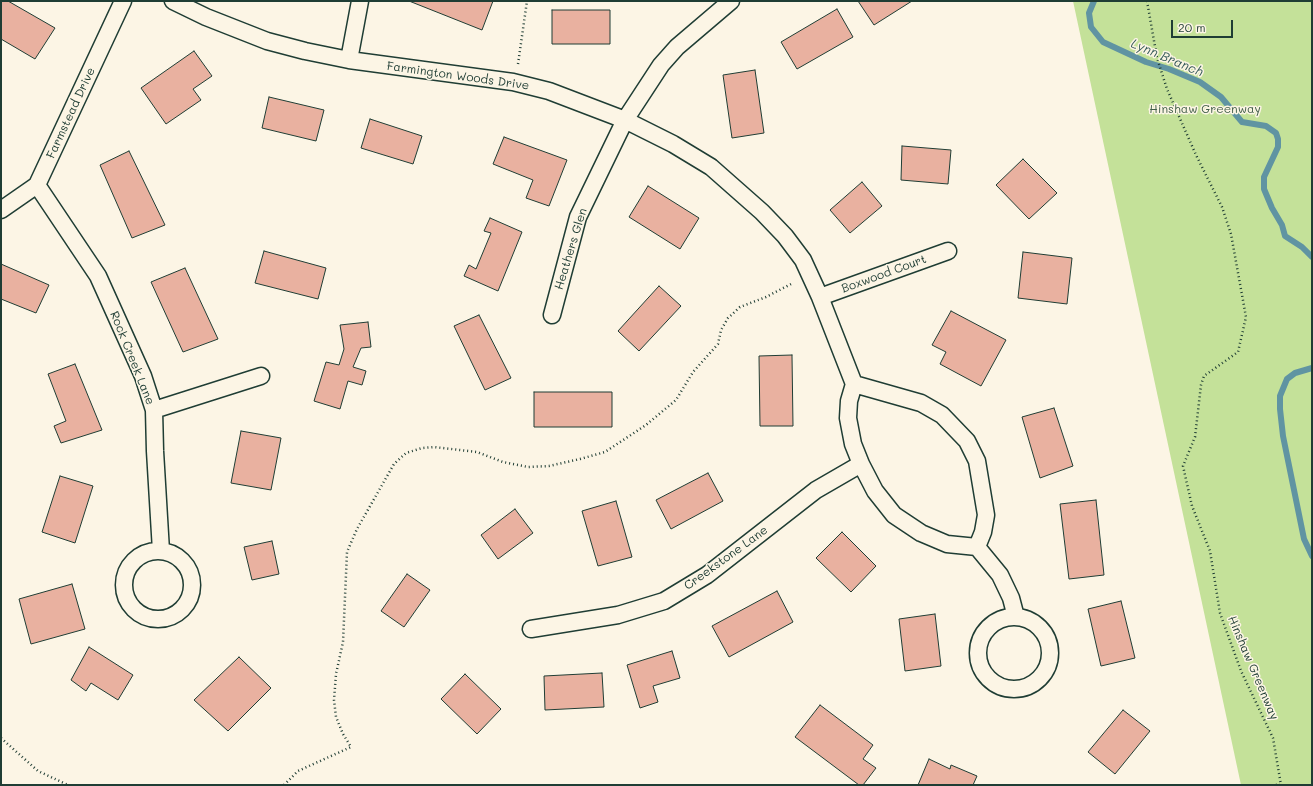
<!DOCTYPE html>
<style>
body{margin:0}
#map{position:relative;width:1313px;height:786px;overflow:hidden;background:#fcf5e5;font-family:Mali,sans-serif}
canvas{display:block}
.frame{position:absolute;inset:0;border:2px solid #1f3d34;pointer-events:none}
.scale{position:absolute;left:1171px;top:20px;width:62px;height:18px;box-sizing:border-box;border:2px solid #1f3d34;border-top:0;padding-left:5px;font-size:12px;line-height:14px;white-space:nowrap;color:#1f3d34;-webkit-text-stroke:3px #fcf5e5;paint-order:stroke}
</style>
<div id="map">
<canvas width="1313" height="786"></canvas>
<div class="frame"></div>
<div class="scale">20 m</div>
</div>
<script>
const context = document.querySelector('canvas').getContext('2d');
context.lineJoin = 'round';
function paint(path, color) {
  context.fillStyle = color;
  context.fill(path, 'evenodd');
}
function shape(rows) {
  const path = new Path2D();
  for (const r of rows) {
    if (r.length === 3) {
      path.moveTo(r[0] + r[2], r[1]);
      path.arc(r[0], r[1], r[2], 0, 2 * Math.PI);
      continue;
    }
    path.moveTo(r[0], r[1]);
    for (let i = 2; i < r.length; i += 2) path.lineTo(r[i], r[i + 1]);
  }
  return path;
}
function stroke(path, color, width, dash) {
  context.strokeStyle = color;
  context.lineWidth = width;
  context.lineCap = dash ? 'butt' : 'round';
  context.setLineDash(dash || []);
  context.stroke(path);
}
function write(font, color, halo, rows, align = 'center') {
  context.font = font + ' Mali,sans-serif';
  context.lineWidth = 3;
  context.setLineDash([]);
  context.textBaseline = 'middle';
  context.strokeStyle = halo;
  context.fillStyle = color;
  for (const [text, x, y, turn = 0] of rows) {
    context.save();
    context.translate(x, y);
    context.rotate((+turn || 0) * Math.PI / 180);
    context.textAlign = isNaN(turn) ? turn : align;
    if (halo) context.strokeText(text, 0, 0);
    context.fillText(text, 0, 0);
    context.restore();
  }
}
const green = shape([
 [1073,1,1312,1,1312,785,1241,785]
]);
const stream = shape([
 [1094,1,1089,13,1091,27,1103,42,1146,62,1169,69,1200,82,1221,97,1242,122,1266,126,1276,133,1278,139,1278,147,1264,177,1264,189,1272,208,1282,225,1285,236,1302,247,1312,257],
 [1312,368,1295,373,1287,379,1280,396,1280,409,1283,436,1304,539,1312,556]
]);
const building = shape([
 [1,1,8,1,55,28,35,59,1,39,1,1],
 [409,1,493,1,482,30,409,1],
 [858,1,912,1,874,25,858,1],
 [837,9,853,37,797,69,781,42,837,9],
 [552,10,610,10,610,44,552,44,552,10],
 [194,51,212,76,193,89,201,100,166,124,141,88,194,51],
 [755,70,764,133,732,138,723,75,755,70],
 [269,97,324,110,316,141,262,128,269,97],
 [370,119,422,136,413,164,361,148,370,119],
 [504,137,567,160,549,206,526,198,533,180,493,164,504,137],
 [902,146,951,150,948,184,901,180,902,146],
 [129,151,165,225,132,238,100,165,129,151],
 [1023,159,1057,193,1029,219,996,185,1023,159],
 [862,182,882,206,850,233,830,210,862,182],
 [648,186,699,218,680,249,629,217,648,186],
 [490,218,522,232,498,291,464,276,469,265,476,269,491,233,484,231,490,218],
 [264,251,326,268,318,299,255,283,264,251],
 [1023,252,1072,258,1067,304,1018,298,1023,252],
 [1,264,49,285,36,313,1,299,1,264],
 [185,268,218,339,183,352,151,282,185,268],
 [659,286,681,306,639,351,618,331,659,286],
 [951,311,1006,340,981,386,940,364,946,352,932,345,951,311],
 [479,315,511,378,485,390,454,326,479,315],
 [368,322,371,347,361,348,353,367,366,371,362,385,348,381,340,409,314,401,326,362,339,365,344,349,340,325,368,322],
 [792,355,793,426,760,426,759,356,792,355],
 [75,364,102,430,61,443,54,426,66,421,48,374,75,364],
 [534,392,612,392,612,427,534,427,534,392],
 [1054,408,1073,466,1040,478,1022,417,1054,408],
 [241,431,281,438,271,490,231,483,241,431],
 [708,473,723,501,671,529,656,500,708,473],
 [60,476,93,486,75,543,42,532,60,476],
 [1096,500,1104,575,1069,579,1060,504,1096,500],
 [616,501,632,557,598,566,582,511,616,501],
 [515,509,533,533,498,559,481,535,515,509],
 [842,532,876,566,851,592,816,558,842,532],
 [272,541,279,574,252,580,244,547,272,541],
 [407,574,430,590,404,627,381,611,407,574],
 [72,584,85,629,31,644,19,599,72,584],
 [777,591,793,622,729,657,712,626,777,591],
 [1121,601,1135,658,1101,666,1088,609,1121,601],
 [935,614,941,666,905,671,899,619,935,614],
 [89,647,133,675,118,700,91,683,86,691,71,680,89,647],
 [672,651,680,678,653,686,658,702,640,708,627,665,672,651],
 [239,657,271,688,228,731,194,700,239,657],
 [602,673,604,707,545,710,544,676,602,673],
 [465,674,501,709,477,734,441,699,465,674],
 [820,705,873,745,863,759,876,768,863,785,859,785,795,737,820,705],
 [1123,710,1150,731,1115,774,1088,752,1123,710],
 [929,759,950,769,951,765,977,776,973,785,918,785,929,759]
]);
const path = shape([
 [1147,1,1157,58,1167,89,1196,155,1222,207,1231,234,1246,317,1238,352,1204,376,1201,385,1195,437,1183,466,1192,506,1210,551,1220,613,1241,671,1273,738,1281,785],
 [518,64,527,1],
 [1,738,38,771,68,785],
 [284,785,298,771,351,747,343,734,336,717,334,700,336,674,343,642,347,552,357,529,394,464,406,453,422,448,434,447,477,452,503,462,528,467,549,466,580,459,605,452,646,425,676,400,693,372,718,344,721,330,728,318,740,307,766,297,793,283],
 [1276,785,1280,784]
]);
const street = shape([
 [173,1,206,17,267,41,305,51,349,60,513,82,549,91,625,120,673,144,711,167,762,212,785,236,803,260,820,297,854,384,849,401,848,418,853,444,861,464,875,491,894,515,921,533,947,544,977,547,1000,575,1011,598,1016,617],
 [349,60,360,1],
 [37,185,98,276,143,376,154,410,155,451,161,551],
 [1,210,37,185,123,1],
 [820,297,948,251],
 [552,315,578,217,625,120,661,65,677,47,731,1],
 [854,384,921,403,942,415,967,441,977,461,986,515,983,532,977,547],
 [154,410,261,376],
 [158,585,34],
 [1014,653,36],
 [531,629,618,615,664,601,707,575,816,490,861,464]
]);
const streetNames = [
 ["Farmington Woods Drive",458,76,8],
 ["Farmstead Drive",71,113,-65],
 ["Heathers Glen",571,249,-73],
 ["Boxwood Court",884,274,-20],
 ["Rock Creek Lane",132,358,68],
 ["Creekstone Lane",726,558,-36],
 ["Hinshaw Greenway",1253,668,67]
];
const parkNames = [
 ["Hinshaw Greenway",1205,109]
];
const waterNames = [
 ["Lynn Branch",1167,58,23]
];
paint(green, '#c4e199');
stroke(stream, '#6094a2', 6);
paint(building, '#e9b1a0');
stroke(building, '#1f3d34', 1);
stroke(street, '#1f3d34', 19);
stroke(path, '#1f3d34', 2.5, [1, 3]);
stroke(street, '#fcf5e5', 16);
write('12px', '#1f3d34', '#fcf5e5', streetNames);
write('12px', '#405e48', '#fcf5e5', parkNames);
write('italic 13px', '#355a59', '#fcf5e5', waterNames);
</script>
